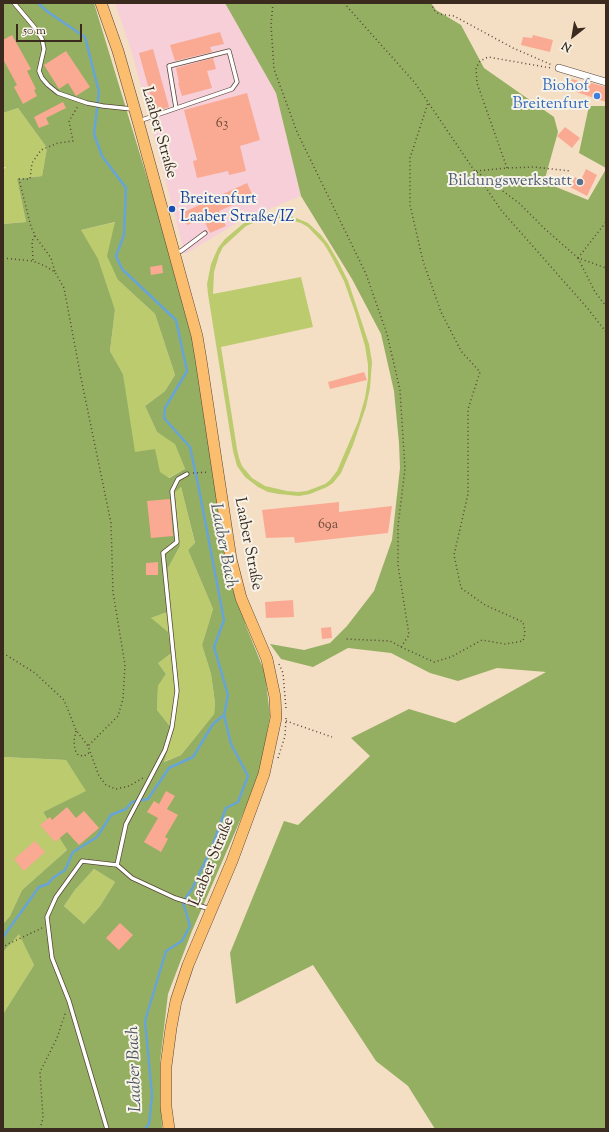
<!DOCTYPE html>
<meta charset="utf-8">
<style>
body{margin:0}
#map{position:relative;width:609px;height:1132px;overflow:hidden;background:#f4dfc4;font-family:"Sorts Mill Goudy",serif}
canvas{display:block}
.frame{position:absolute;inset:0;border:4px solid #3b2a1e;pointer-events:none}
.north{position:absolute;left:553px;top:16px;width:40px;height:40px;-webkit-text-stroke:3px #f7f3e8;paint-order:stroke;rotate:211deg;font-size:11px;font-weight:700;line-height:16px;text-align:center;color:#3b2a1e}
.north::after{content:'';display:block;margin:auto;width:14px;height:18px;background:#3b2a1e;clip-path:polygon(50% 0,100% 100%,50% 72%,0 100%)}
.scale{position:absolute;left:16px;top:24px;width:66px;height:18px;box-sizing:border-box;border:2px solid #3b2a1e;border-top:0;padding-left:5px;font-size:12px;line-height:14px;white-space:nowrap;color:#3b2a1e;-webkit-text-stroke:3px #f7f3e8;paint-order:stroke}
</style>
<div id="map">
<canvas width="609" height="1132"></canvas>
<div class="frame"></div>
<div class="north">N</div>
<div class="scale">50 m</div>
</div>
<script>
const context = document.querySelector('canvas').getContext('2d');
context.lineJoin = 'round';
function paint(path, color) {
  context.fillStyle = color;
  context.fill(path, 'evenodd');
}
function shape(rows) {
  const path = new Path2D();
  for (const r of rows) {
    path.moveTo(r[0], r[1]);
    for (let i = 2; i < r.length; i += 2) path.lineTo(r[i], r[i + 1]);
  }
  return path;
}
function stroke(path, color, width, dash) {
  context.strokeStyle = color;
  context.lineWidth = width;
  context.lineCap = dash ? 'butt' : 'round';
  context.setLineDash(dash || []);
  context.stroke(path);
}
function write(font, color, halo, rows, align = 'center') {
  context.font = font + ' "Sorts Mill Goudy",serif';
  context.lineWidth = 4;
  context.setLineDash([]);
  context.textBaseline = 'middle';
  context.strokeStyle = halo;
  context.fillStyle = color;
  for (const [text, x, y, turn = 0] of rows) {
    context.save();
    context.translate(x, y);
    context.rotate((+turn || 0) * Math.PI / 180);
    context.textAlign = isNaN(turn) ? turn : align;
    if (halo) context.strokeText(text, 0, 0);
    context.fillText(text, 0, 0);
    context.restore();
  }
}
const built = shape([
 [115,3,225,3,276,93,301,196,242,220,185,254,132,53]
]);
const green = shape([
 [18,108,47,148,42,176,17,179,26,222,3,224,3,170,6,167,3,167,3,113],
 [276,214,291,216,308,223,321,235,328,244,338,261,348,281,369,344,372,362,370,388,366,407,353,445,341,473,333,483,327,487,310,494,299,496,279,494,268,492,258,487,245,477,237,466,233,451,208,294,207,284,211,264,218,248,225,239,244,223,265,215],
 [279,218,291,220,301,223,308,227,324,244,330,254,344,281,355,312,365,346,368,365,368,379,365,398,358,422,337,471,330,480,325,484,307,491,298,492,287,491,265,486,252,478,242,466,239,458,237,449,221,347,313,327,301,277,213,294,214,272,219,255,223,247,246,226,255,222],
 [116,222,118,280,155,314,175,375,165,391,145,406,157,432,175,443,185,469,168,478,135,476,123,374,110,351,115,310,81,230],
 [181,487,195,544,188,550,213,609,202,645,211,674,215,703,214,714,181,755,163,762,173,730,157,710,158,686,166,674,158,663,151,618,170,611,168,568,180,546,175,491],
 [3,757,66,760,87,791,43,812,67,850,22,890,10,916,3,924],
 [94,869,115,882,100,906,84,924,64,906,75,890],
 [19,933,34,965,3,1014,3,952]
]);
const forest = shape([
 [3,3,94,3,173,263,192,335,212,458,226,563,246,626,265,673,270,716,259,777,192,931,168,994,160,1062,162,1129,3,1129,3,1014,34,965,19,934,3,952,3,924,10,916,22,890,67,850,43,812,86,791,66,760,3,757,3,224,26,222,17,179,42,176,47,148,18,108,3,113],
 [115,222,107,256,118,280,155,314,175,375,165,391,145,406,157,432,175,444,185,469,169,478,160,472,155,449,135,452,123,374,110,351,115,310,98,259,81,230],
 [181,487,195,543,188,550,213,609,202,645,211,674,215,703,214,714,181,755,164,762,173,730,157,710,158,686,166,674,158,663,171,653,168,632,151,618,170,611,168,568,180,546,175,492],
 [94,869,115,882,100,906,84,924,64,906,75,890],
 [225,3,431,3,436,10,461,25,484,68,554,117,558,132,544,182,588,200,606,169,606,1129,435,1129,408,1086,376,1061,313,965,236,1004,230,953,284,821,298,825,370,756,351,738,409,709,455,723,546,672,497,668,458,681,430,673,391,653,348,648,313,667,281,659,270,644,304,650,330,643,347,626,374,591,392,540,400,468,399,443,394,391,381,334,352,279,301,196,276,93],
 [589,106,606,106,606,168,579,153]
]);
const stream = shape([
 [38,3,48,12,85,37,99,92,94,134,102,156,126,188,124,235,116,256,122,269,176,320,187,371,165,408,164,418,190,447,199,489,224,620,214,647,228,695,224,715,231,744,248,776,238,802,226,808,212,847,192,889,183,902,190,926,182,941,166,951,145,1021,152,1095,149,1124,145,1129],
 [3,937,39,887,48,884,53,878,65,870,73,852,97,837,111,815,126,809,132,802,148,799,169,768,193,757,213,724,224,715]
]);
const building = shape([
 [220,32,224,44,210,47,212,52,175,61,170,45],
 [12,35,31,69,27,71,36,89,34,90,37,96,23,104,14,87,17,85,3,59,3,40],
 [533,35,553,40,550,52,521,45,523,37,532,38],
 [153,49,169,107,155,112,139,53],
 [66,51,90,87,76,96,68,83,59,89,44,65],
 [213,58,216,69,207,71,212,88,182,96,178,83,179,83,176,68],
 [572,79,585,83,585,81,606,87,606,102,568,89],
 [247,93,260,140,240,146,246,171,229,175,228,171,197,178,193,161,197,160,184,110],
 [63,102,66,108,46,118,49,124,39,128,34,117],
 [565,127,580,138,572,148,557,136],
 [586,169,597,175,587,196,570,187,575,177,581,180],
 [247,183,253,196,219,211,226,226,210,233,203,218,187,225,182,213],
 [162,265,163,273,151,275,150,267],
 [364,372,367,380,330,389,328,382],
 [170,499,173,536,151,538,147,501],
 [339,502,339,512,392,506,388,533,295,543,294,537,266,538,262,510],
 [158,562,158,575,146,575,146,563],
 [293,600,294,617,266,618,265,602],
 [331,627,332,638,322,639,321,628],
 [166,791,175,796,167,809,178,815,165,837,168,839,161,852,144,842,158,818,147,812,154,801,159,804],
 [67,807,76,818,84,811,99,828,79,845,67,832,55,842,40,825,50,817,52,820],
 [35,841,45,852,24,871,14,859],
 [120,923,133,935,119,950,106,938]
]);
const path = shape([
 [273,3,271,25,274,69,297,132,366,274,387,334,400,390,405,469,398,526,398,565,409,635,401,647,390,641,345,639],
 [344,3,415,83,501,210,589,310,606,332],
 [431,3,434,10,439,14,454,16,513,48,552,65],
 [507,168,477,83,476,68,480,61,488,57,551,68],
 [476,171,507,168,534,167,570,171],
 [477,172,519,203,545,229,578,258,606,268],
 [35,236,51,258,55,272],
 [3,258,33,261,45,266,55,272,64,288,81,378,111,523,113,592,125,665,123,699,118,716,88,746],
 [578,258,595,292,606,306],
 [578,258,606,222],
 [33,260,32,241,35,235,31,227,19,179,30,179,32,163,41,150,58,143,73,141,69,121,78,106],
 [193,473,209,472],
 [401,647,434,662,451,657,482,640,505,644,523,641,525,633,523,622,485,605,461,588,454,555,468,494,468,409,480,372,461,351,441,312,423,261,410,205,410,158,428,103],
 [3,653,35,673,64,700,76,730,88,746,99,776,106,785,116,789,129,786,143,778],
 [279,664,283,673,286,709],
 [286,721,332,737],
 [76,731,74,741,75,750,78,755,84,756,90,752],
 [278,758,285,736,286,718],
 [3,949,6,945,42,928],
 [40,1129,43,1118,40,1072,57,1038,66,1011]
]);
const service = shape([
 [14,3,35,28,42,39,44,49,39,71,42,78,48,85,58,93,87,103,103,106,132,109],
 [139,121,232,89,237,82,229,51,169,66,176,108],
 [175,252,181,251,205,233],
 [117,865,126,824,165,750,172,727,177,691,163,553,177,542,172,491,178,479,187,474],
 [107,1129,69,1001,52,958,47,917,56,897,82,861,117,865,132,878,175,898,210,909]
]);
const minor = shape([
 [559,68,606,82]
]);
const primary = shape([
 [101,3,118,51,138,121,197,336,201,360,231,559,241,598,267,659,275,697,276,718,264,774,232,861,188,965,176,1001,171,1028,166,1066,166,1107,169,1129]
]);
const markers = [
 [597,96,4,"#3f7fe0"],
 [580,182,4,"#5c6f8a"],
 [172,209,4,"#1a4fb4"]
];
const numberNames = [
 ["63",222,125],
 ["69a",328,526]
];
const shopNames = [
 ["Biohof",589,87],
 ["Breitenfurt",589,105]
];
const streetNames = [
 ["Laaber Straße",158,133,74],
 ["Laaber Straße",247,544,79],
 ["Laaber Straße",213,862,-68]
];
const serviceNames = [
 ["Bildungswerkstatt",572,182]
];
const transitNames = [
 ["Breitenfurt",180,200],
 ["Laaber Straße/IZ",180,218]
];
const waterNames = [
 ["Laaber Bach",222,546,79],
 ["Laaber Bach",136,1069,-92]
];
paint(built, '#f6cfd8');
paint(green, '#bbcb6e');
paint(forest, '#94af61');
stroke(stream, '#67a4d8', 2.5);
paint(building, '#faaa93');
stroke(service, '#574537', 5);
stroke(minor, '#574537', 8);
stroke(primary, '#574537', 12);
stroke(path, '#574537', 1.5, [1, 3]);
stroke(service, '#fff', 3.5);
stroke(minor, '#fff', 7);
stroke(primary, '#fbbd6e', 11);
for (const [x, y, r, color] of markers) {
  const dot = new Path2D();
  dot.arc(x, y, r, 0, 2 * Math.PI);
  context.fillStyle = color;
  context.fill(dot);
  stroke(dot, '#f7f3e8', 1.5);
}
write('14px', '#6b4a3b', null, numberNames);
write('16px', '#366cbe', '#f7f3e8', shopNames, 'right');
write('16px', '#3b2a1e', '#f7f3e8', streetNames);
write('16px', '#4e5e75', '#f7f3e8', serviceNames, 'right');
write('16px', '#164399', '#f7f3e8', transitNames, 'left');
write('italic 17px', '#4a555f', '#f7f3e8', waterNames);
</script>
